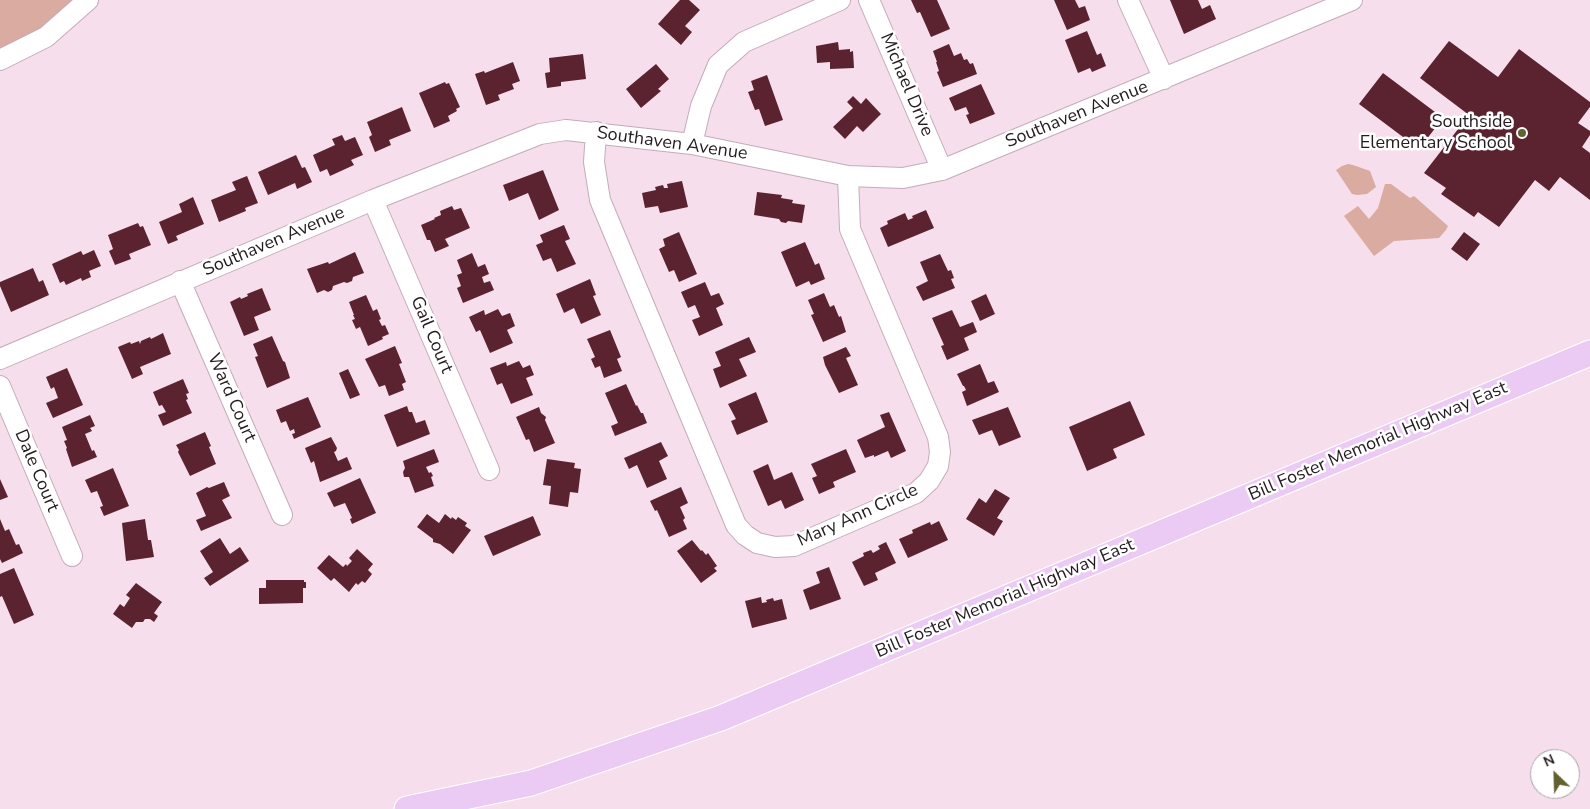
<!DOCTYPE html>
<style>
body{margin:0}
#map{position:relative;width:1590px;height:809px;overflow:hidden;background:#f7deec;font-family:"Nunito Sans",sans-serif}
canvas{display:block}
.north{position:absolute;left:1530px;top:749px;width:50px;height:50px;box-sizing:border-box;background:#fff;border:1px solid #a7a4a6;border-radius:50%;rotate:336deg;font-size:14px;font-weight:700;line-height:20px;text-align:center;color:#241c20}
.north::after{content:'';display:block;margin:auto;width:18px;height:22px;background:#62622e;clip-path:polygon(50% 0,100% 100%,50% 72%,0 100%)}
</style>
<div id="map">
<canvas width="1590" height="809"></canvas>
<div class="north">N</div>
</div>
<script>
const context = document.querySelector('canvas').getContext('2d');
context.lineJoin = 'round';
function paint(path, color) {
  context.fillStyle = color;
  context.fill(path, 'evenodd');
}
function shape(rows) {
  const path = new Path2D();
  for (const r of rows) {
    path.moveTo(r[0], r[1]);
    for (let i = 2; i < r.length; i += 2) path.lineTo(r[i], r[i + 1]);
  }
  return path;
}
function stroke(path, color, width, dash) {
  context.strokeStyle = color;
  context.lineWidth = width;
  context.lineCap = dash ? 'butt' : 'round';
  context.setLineDash(dash || []);
  context.stroke(path);
}
function write(font, color, halo, rows, align = 'center') {
  context.font = font + ' "Nunito Sans",sans-serif';
  context.lineWidth = 5;
  context.setLineDash([]);
  context.textBaseline = 'middle';
  context.strokeStyle = halo;
  context.fillStyle = color;
  for (const [text, x, y, turn = 0] of rows) {
    context.save();
    context.translate(x, y);
    context.rotate((+turn || 0) * Math.PI / 180);
    context.textAlign = isNaN(turn) ? turn : align;
    if (halo) context.strokeText(text, 0, 0);
    context.fillText(text, 0, 0);
    context.restore();
  }
}
const green = shape([
 [0,0,78,0,58,20,0,55],
 [1348,164,1353,165,1370,171,1376,187,1367,194,1357,195,1352,194,1336,170,1342,166],
 [1385,184,1391,184,1410,198,1414,196,1448,226,1446,230,1439,238,1394,241,1374,256,1344,216,1358,206,1369,219,1378,208]
]);
const building = shape([
 [680,0,689,0,700,10,685,26,692,32,681,45,658,24],
 [911,0,937,0,950,29,931,37,920,12,917,13],
 [1054,0,1075,0,1079,8,1085,6,1090,20,1067,30],
 [1170,0,1198,0,1202,9,1210,5,1216,19,1184,34],
 [1087,31,1097,55,1101,53,1106,66,1092,72,1090,68,1078,73,1065,40],
 [1449,41,1498,77,1519,49,1590,102,1590,107,1578,123,1590,131,1590,135,1582,147,1590,153,1590,200,1560,177,1549,191,1535,180,1499,227,1478,212,1474,217,1441,194,1446,188,1424,173,1469,115,1420,78],
 [838,42,839,50,850,49,850,52,853,51,854,68,830,69,830,62,817,63,816,46],
 [949,44,954,56,961,53,964,60,967,59,970,64,973,63,977,74,943,87,937,72,939,71,936,62,937,62,933,51],
 [583,54,586,79,561,82,561,86,547,88,545,73,550,72,549,58],
 [513,62,520,81,512,84,514,89,498,95,500,100,486,105,475,74,484,71,485,73],
 [656,64,669,79,658,89,661,91,641,108,626,89],
 [1383,73,1443,118,1419,149,1359,104],
 [767,75,783,120,765,126,759,109,755,110,748,92,754,90,751,81],
 [445,82,446,84,449,83,460,107,456,109,457,111,448,116,450,121,434,128,419,93],
 [981,84,995,114,970,124,966,115,969,114,966,107,955,111,949,98],
 [853,96,861,104,866,98,881,114,863,132,857,126,845,139,833,127,853,108,847,102],
 [402,107,411,131,389,140,391,145,375,152,369,137,372,135,367,122],
 [342,135,345,141,355,137,363,155,351,160,354,165,330,176,327,169,320,172,313,155,335,145,332,139],
 [296,155,302,168,305,167,312,182,297,189,295,183,268,195,258,172],
 [543,170,559,210,539,220,528,193,509,201,503,185],
 [247,176,258,203,245,208,246,211,219,222,211,200,236,190,232,182],
 [682,181,688,207,660,213,658,206,645,208,642,193,656,190,655,187,663,185,664,188,668,188,667,184],
 [757,192,782,195,781,198,793,200,792,203,805,205,802,223,788,221,786,223,781,222,779,219,754,215],
 [193,197,204,224,176,236,178,240,168,244,159,222,182,212,179,204],
 [452,206,454,210,461,208,470,228,445,239,449,246,435,252,430,240,427,240,421,225,435,219,434,218,441,215,440,211],
 [926,210,934,228,888,247,880,228,888,224,887,221,905,213,908,220,913,218,912,216],
 [138,223,140,227,143,226,151,245,129,254,131,259,115,265,109,251,113,249,108,235],
 [564,225,570,239,565,241,576,264,557,272,551,258,543,261,536,245,543,242,540,235],
 [679,232,697,274,679,282,674,270,669,272,659,249,665,246,663,239],
 [1464,232,1480,244,1467,261,1451,249],
 [805,242,815,265,819,263,825,279,811,285,809,281,796,287,781,252],
 [94,250,101,266,89,271,91,277,82,281,81,278,66,285,64,281,60,283,52,264,81,251,83,255],
 [355,252,364,273,353,277,352,281,347,283,344,282,333,286,332,290,328,292,324,290,317,293,307,269,328,262,329,264],
 [472,253,478,267,485,264,489,274,482,277,484,283,490,281,494,290,463,303,457,288,461,286,457,275,462,273,457,260],
 [940,254,948,271,951,270,954,278,951,279,955,288,923,301,916,287,928,281,920,262],
 [33,268,39,282,43,280,49,295,11,312,0,286,0,282],
 [590,279,596,295,593,296,601,315,581,324,574,308,564,313,556,294],
 [705,282,711,296,719,293,724,304,716,308,723,325,699,336,692,320,700,317,695,305,688,308,681,292],
 [262,288,271,310,254,317,259,330,244,336,230,302,240,297,241,299,248,296,247,294],
 [824,293,830,307,834,305,839,317,841,316,846,332,823,342,811,315,814,314,808,300],
 [986,294,995,314,980,321,971,301],
 [366,295,373,311,377,309,381,319,379,320,382,326,385,325,389,334,382,337,383,339,368,346,360,327,356,329,352,320,355,319,353,315,354,315,349,302],
 [498,309,502,316,510,313,515,326,507,330,513,343,490,353,480,330,476,332,469,317,484,310,485,315],
 [952,310,960,327,973,322,977,332,964,338,969,350,947,360,941,346,944,345,932,318],
 [610,330,621,357,617,359,622,371,604,378,600,366,595,368,591,359,595,357,587,339],
 [163,333,171,354,140,367,143,374,132,379,118,347,130,342,131,344,139,341,140,344,141,341,150,337,151,339],
 [272,336,283,361,285,362,290,378,267,388,255,357,258,356,253,344],
 [749,337,756,352,739,359,747,376,720,388,713,369,721,366,715,352],
 [395,346,402,363,399,364,406,382,402,384,404,390,389,396,385,385,379,387,365,359],
 [846,347,851,356,846,358,858,385,839,393,825,365,823,357],
 [519,361,523,368,530,365,534,375,526,378,533,395,511,404,502,383,497,385,490,368,506,362,507,366],
 [980,364,988,383,994,381,999,392,967,406,962,392,966,390,964,386,963,386,957,374],
 [67,368,83,405,53,418,46,403,58,398,54,387,51,389,46,377],
 [348,369,360,395,350,399,339,373],
 [183,379,189,393,186,394,188,399,186,400,192,413,163,426,158,415,166,412,162,405,159,406,153,392],
 [626,384,636,406,637,405,641,413,643,413,647,423,615,436,611,426,618,423,605,393],
 [756,392,768,422,737,435,731,421,736,419,728,404],
 [308,397,321,427,294,439,292,434,295,433,294,429,290,431,286,421,281,423,276,410],
 [1130,401,1145,435,1113,449,1117,458,1087,471,1069,427],
 [407,406,409,412,412,412,416,423,425,420,430,434,397,447,384,415],
 [539,407,541,413,546,417,545,420,555,443,534,452,529,439,526,440,516,417],
 [1008,407,1021,437,999,446,992,430,979,435,972,420],
 [889,412,906,451,891,458,888,451,874,457,874,455,865,458,857,440,885,427,880,415],
 [90,415,95,426,90,428,92,431,85,434,92,451,94,450,97,457,72,467,66,449,67,448,64,441,67,440,62,427],
 [205,432,211,446,209,447,216,464,190,476,178,452,179,450,176,445],
 [331,437,337,448,336,451,334,452,338,461,347,457,352,469,320,482,314,461,311,463,305,448],
 [661,442,668,456,659,461,667,479,647,488,637,465,629,469,624,458],
 [434,449,439,462,426,467,429,473,431,472,433,476,431,477,434,486,415,493,409,477,404,477,403,472,405,468,403,461],
 [846,449,856,472,833,482,835,487,819,494,812,478,817,476,811,464],
 [547,459,575,463,574,468,581,469,578,493,570,492,568,507,549,504,551,486,543,485],
 [768,464,774,480,792,472,804,500,785,509,781,500,768,506,753,471],
 [113,468,129,506,104,516,100,507,103,506,97,491,91,493,85,480],
 [360,478,376,513,352,524,350,519,352,518,345,503,334,507,327,493],
 [0,479,8,497,0,500],
 [224,482,230,496,222,500,232,518,201,531,196,520,206,516,196,493,207,487,209,488],
 [681,487,688,503,680,507,685,518,683,520,687,529,669,537,657,510,655,511,650,501],
 [995,489,1010,498,997,518,1003,521,994,536,966,519,979,498,986,503],
 [427,514,439,523,445,514,451,519,452,517,456,520,458,517,467,523,465,526,471,530,453,554,440,544,433,542,433,539,417,527],
 [533,516,541,535,493,556,484,536],
 [0,519,5,531,9,529,16,545,19,544,23,553,2,563,0,559],
 [145,519,148,540,151,540,154,557,126,561,122,523],
 [939,521,948,540,908,558,899,539,913,533,912,530,930,522,931,525],
 [220,538,230,554,240,547,249,561,210,586,204,578,213,572,200,551],
 [692,540,701,551,702,550,706,555,708,553,717,566,714,568,717,571,701,583,677,551],
 [886,542,896,563,875,573,878,580,864,586,852,562,864,556,863,553,871,550,873,553,880,549,878,546],
 [357,549,373,564,368,570,372,574,365,583,362,581,358,585,356,583,349,592,334,578,331,581,317,568,329,555,343,567,346,564,347,566,352,561,349,558],
 [829,567,841,599,810,610,803,590,820,583,816,572],
 [14,568,34,615,14,624,2,596,0,597,0,574],
 [266,580,304,580,304,582,306,582,306,588,303,588,303,603,259,604,259,588,266,588],
 [136,583,162,602,154,613,158,616,154,622,150,619,145,619,143,622,136,622,132,628,113,614,120,604,124,607,130,598,126,595],
 [761,597,762,603,767,602,766,600,773,598,774,601,782,599,787,619,752,628,745,601]
]);
const minor = shape([
 [869,0,942,170],
 [1128,0,1164,79],
 [0,60,46,37,88,0],
 [596,132,594,162,600,200,736,525,745,535,757,543,775,547,794,546,916,493,929,481,938,466,940,452,938,437,850,229,848,176],
 [692,144,701,106,718,65,744,42,840,0],
 [373,200,489,470],
 [180,281,282,515],
 [0,359,373,200,540,134,566,130,692,144,848,176,903,178,942,170,1352,0],
 [0,386,72,556]
]);
const major = shape([
 [407,809,531,783,721,718,1590,353]
]);
const markers = [
 [1522,133,5,"#62622e"]
];
const streetNames = [
 ["Michael Drive",906,85,67],
 ["Southaven Avenue",1077,115,-22],
 ["Southaven Avenue",672,144,8],
 ["Southaven Avenue",274,242,-23],
 ["Gail Court",431,335,67],
 ["Ward Court",231,398,66],
 ["Bill Foster Memorial Highway East",1378,442,-23],
 ["Dale Court",36,471,67],
 ["Mary Ann Circle",858,516,-24],
 ["Bill Foster Memorial Highway East",1005,599,-23]
];
const poiNames = [
 ["Southside",1512,123],
 ["Elementary School",1512,144]
];
paint(green, '#daaba0');
paint(building, '#5b222f');
stroke(minor, '#c3acb9', 22);
stroke(major, '#fff', 27);
stroke(minor, '#fff', 20);
stroke(major, '#ebcbf4', 25);
for (const [x, y, r, color] of markers) {
  const dot = new Path2D();
  dot.arc(x, y, r, 0, 2 * Math.PI);
  context.fillStyle = color;
  context.fill(dot);
  stroke(dot, '#fff', 2);
}
write('18px', '#241c20', '#fff', streetNames);
write('18px', '#241c20', '#fff', poiNames, 'right');
</script>
